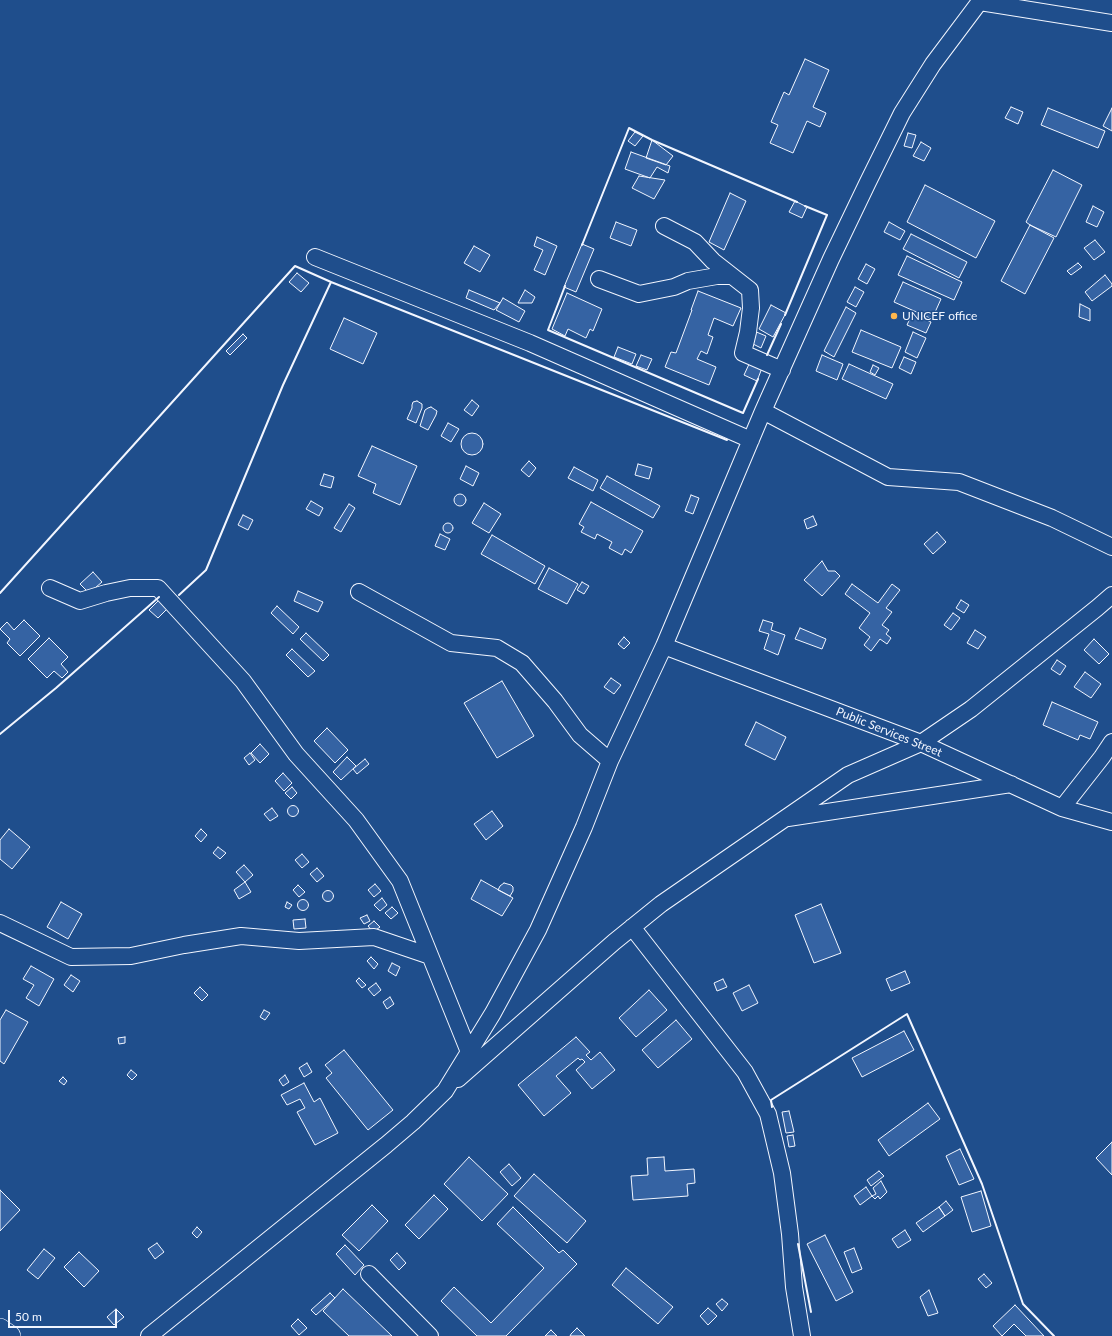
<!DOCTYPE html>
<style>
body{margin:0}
#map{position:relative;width:1112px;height:1336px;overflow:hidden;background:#1f4e8c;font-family:Lato,sans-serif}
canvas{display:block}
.scale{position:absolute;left:8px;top:1310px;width:109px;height:18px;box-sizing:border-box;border:2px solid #f2f6ff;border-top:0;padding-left:5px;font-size:12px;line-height:14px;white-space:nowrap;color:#f2f6ff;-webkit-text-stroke:3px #1f4e8c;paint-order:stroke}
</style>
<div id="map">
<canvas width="1112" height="1336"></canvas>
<div class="scale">50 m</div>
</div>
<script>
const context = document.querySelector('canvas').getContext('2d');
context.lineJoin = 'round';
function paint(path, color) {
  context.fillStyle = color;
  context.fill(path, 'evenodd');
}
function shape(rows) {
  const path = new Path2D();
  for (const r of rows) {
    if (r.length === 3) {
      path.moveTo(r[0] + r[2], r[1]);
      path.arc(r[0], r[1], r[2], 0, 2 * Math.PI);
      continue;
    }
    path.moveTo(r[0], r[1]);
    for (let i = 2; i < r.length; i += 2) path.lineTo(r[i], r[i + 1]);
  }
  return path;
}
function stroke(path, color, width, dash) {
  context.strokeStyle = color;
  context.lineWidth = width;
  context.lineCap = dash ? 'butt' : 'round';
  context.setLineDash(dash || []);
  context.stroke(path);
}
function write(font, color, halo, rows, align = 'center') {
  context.font = font + ' Lato,sans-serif';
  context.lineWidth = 3;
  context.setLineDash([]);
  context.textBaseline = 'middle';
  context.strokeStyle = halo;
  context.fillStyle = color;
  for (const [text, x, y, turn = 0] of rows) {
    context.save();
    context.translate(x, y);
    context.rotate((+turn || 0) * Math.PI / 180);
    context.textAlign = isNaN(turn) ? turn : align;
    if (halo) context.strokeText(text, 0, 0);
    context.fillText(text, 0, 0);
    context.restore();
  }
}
const building = shape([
 [805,59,829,70,813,107,826,113,820,127,807,121,793,153,770,143,778,125,771,122,784,92,789,95,805,59],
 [1011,107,1023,112,1018,124,1005,118,1011,107],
 [1048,108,1105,131,1098,148,1041,125,1048,108],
 [1112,108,1112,131,1103,126,1112,108],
 [635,132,643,136,635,146,628,141,635,132],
 [908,133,916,135,912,148,904,146,908,133],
 [652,140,673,156,666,165,646,158,652,140],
 [921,142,931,148,924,161,913,156,921,142],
 [631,152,670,166,668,173,657,167,650,178,625,169,631,152],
 [1053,170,1082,185,1056,237,1030,225,1026,222,1053,170],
 [639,176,665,180,654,199,632,188,639,176],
 [925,185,995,221,976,258,907,222,925,185],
 [730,193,746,201,724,250,709,242,730,193],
 [795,201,807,207,802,218,789,212,795,201],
 [1093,206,1104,212,1097,227,1086,222,1093,206],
 [616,222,637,230,631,246,610,238,616,222],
 [889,222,905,231,900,240,884,232,889,222],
 [1030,225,1054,238,1025,294,1001,281,1030,225],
 [911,234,967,262,959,278,903,249,911,234],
 [537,237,557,246,545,275,534,270,543,250,534,246,537,237],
 [1095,240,1105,252,1094,260,1084,248,1095,240],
 [582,244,594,249,576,292,564,287,582,244],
 [474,246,490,255,480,272,464,263,474,246],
 [907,256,962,282,954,300,898,275,907,256],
 [1078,263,1082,267,1071,275,1067,271,1078,263],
 [866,264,875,269,867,284,858,279,866,264],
 [297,273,309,283,301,292,289,282,297,273],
 [1105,275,1112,284,1112,286,1092,301,1085,292,1105,275],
 [903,282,941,299,932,319,894,302,903,282],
 [855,287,864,292,856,307,847,302,855,287],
 [469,290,500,303,494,310,466,298,469,290],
 [525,290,535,297,532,303,518,303,525,290],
 [698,291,741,308,733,326,714,318,708,335,713,337,707,354,701,351,697,359,716,367,709,385,665,367,671,352,676,353,692,310,691,310,698,291],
 [567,293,602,309,593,331,590,329,586,338,568,329,565,336,552,329,567,293],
 [503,298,525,311,519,322,496,310,503,298],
 [1080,304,1090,309,1090,321,1079,317,1080,304],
 [771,305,786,313,773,337,759,329,771,305],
 [846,307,856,313,834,357,824,351,846,307],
 [912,314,931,322,926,333,907,325,912,314],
 [344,318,377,333,363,364,330,349,344,318],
 [861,330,901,347,892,368,852,352,861,330],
 [754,331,766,336,761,348,749,342,754,331],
 [913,332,926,338,917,358,905,352,913,332],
 [243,334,247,338,230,355,226,351,243,334],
 [618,347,636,354,632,364,614,357,618,347],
 [641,355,652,359,647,370,636,366,641,355],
 [822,355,843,364,837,380,816,371,822,355],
 [904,357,916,362,911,374,899,368,904,357],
 [750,362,762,368,757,381,744,375,750,362],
 [849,364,893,384,886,399,842,379,849,364],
 [873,365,879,368,875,375,870,372,873,365],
 [472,400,479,406,472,416,464,410,472,400],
 [417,401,422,404,422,408,416,423,407,419,412,408,412,405,413,402,417,401],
 [431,407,437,411,436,415,428,430,420,426,425,410,428,408,431,407],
 [448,423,459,429,451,442,441,436,448,423],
 [472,444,11],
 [372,446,417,466,400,505,373,493,376,484,358,476,372,446],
 [529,461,536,468,529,477,521,470,529,461],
 [638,464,652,468,649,479,635,475,638,464],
 [466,466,479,473,473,486,460,479,466,466],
 [574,467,598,480,593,491,568,478,574,467],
 [324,474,334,477,331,488,320,485,324,474],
 [607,476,660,506,653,518,600,488,607,476],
 [460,500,6],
 [691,495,699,498,693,514,685,511,691,495],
 [311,501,323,508,319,516,306,509,311,501],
 [591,502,643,531,631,553,625,549,622,555,609,548,612,542,597,534,595,539,581,532,584,527,579,524,591,502],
 [484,503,501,514,489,533,472,523,484,503],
 [349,504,355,508,341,532,334,528,349,504],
 [243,515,253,520,248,530,238,525,243,515],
 [813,516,817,525,807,529,804,520,813,516],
 [448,528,5],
 [937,532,946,542,933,554,924,544,937,532],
 [440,534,450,539,445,550,435,546,440,534],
 [492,535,545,566,535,584,481,554,492,535],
 [822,561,828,571,835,571,840,576,822,596,804,580,822,561],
 [549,568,578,584,567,604,538,589,549,568],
 [93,572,102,582,89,593,80,584,93,572],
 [582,582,589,586,584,594,577,590,582,582],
 [852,584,878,603,892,584,900,590,886,608,892,612,882,625,889,630,886,634,891,638,887,644,880,639,871,651,864,645,870,637,859,628,870,613,845,594,852,584],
 [298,591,323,602,318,612,294,601,298,591],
 [159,600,167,609,158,618,149,610,159,600],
 [961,600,969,605,964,613,956,608,961,600],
 [277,606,299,627,293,634,271,613,277,606],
 [953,613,960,618,951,630,944,625,953,613],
 [24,620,40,636,20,656,7,643,10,639,0,629,7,622,14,630,24,620],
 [763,620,773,623,771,630,785,635,778,655,764,649,769,634,759,631,763,620],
 [800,628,826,639,822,649,795,639,800,628],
 [975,630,986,637,978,649,967,643,975,630],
 [306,633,329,655,323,661,300,639,306,633],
 [624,637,630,643,624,649,618,644,624,637],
 [49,638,68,657,61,664,68,672,62,678,54,671,47,678,28,659,49,638],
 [1094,639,1109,654,1099,664,1084,650,1094,639],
 [292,649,315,671,308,677,286,655,292,649],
 [1057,660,1066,666,1060,675,1051,669,1057,660],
 [1085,672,1101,684,1091,698,1074,687,1085,672],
 [611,678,621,685,614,694,604,687,611,678],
 [502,681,534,736,497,758,464,703,502,681],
 [1052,702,1098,722,1090,739,1080,735,1078,740,1043,725,1052,702],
 [756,722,786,737,775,760,745,745,756,722],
 [327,728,348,750,335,763,314,741,327,728],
 [260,744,269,754,260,763,251,753,260,744],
 [250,753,255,760,249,765,244,758,250,753],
 [347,757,356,766,341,780,333,772,347,757],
 [365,759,369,764,357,774,353,769,365,759],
 [283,773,292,783,284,791,275,781,283,773],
 [292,787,297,793,291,799,285,793,292,787],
 [293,811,5.5],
 [272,808,278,816,270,821,264,814,272,808],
 [492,811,503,826,486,840,474,824,492,811],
 [9,829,30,847,12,869,0,859,0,840,9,829],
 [201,829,207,835,201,842,195,836,201,829],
 [218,847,226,853,220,859,213,853,218,847],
 [302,854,309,862,302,868,295,860,302,854],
 [244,865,253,875,245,882,236,872,244,865],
 [317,868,324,876,317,882,310,874,317,868],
 [481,880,513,898,502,916,471,899,481,880],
 [245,882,251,892,239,899,234,890,245,882],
 [504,883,511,885,513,887,513,891,510,896,498,890,500,886,504,883],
 [375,884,381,891,374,897,368,890,375,884],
 [298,885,305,892,299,897,293,890,298,885],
 [328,896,5.5],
 [382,898,387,905,380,911,374,905,382,898],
 [303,905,5.5],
 [61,902,82,914,68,939,47,927,61,902],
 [287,902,292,905,289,909,285,907,287,902],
 [821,904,841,953,814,963,795,915,821,904],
 [392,907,398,913,391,919,385,913,392,907],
 [367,915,370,921,364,924,360,918,367,915],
 [305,919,306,928,294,929,293,920,305,919],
 [374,921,380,927,373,932,368,926,374,921],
 [371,957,378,964,374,969,367,961,371,957],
 [392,963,400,967,396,976,388,971,392,963],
 [31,966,54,979,39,1006,26,998,34,985,23,979,31,966],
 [905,971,910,983,891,991,886,979,905,971],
 [71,975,80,981,73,992,64,985,71,975],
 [359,978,366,985,362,988,356,981,359,978],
 [723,979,727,987,717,991,714,983,723,979],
 [376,983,381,990,374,996,368,989,376,983],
 [749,985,758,1003,742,1011,733,993,749,985],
 [200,987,208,995,202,1001,194,993,200,987],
 [649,990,667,1010,636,1037,619,1018,649,990],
 [390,997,394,1004,387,1009,383,1002,390,997],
 [6,1010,28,1022,4,1064,0,1061,0,1020,6,1010],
 [264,1010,270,1013,265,1020,260,1017,264,1010],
 [676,1020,692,1039,658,1068,642,1050,676,1020],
 [904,1031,914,1050,862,1077,852,1058,904,1031],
 [125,1037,125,1043,119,1044,118,1038,125,1037],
 [576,1037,590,1052,586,1055,591,1060,600,1052,615,1070,592,1089,576,1070,585,1062,582,1059,580,1060,578,1058,556,1076,571,1093,544,1116,518,1085,576,1037],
 [344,1050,393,1110,368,1130,326,1078,332,1073,325,1065,344,1050],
 [307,1063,312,1072,304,1077,299,1068,307,1063],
 [131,1070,137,1075,132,1080,127,1075,131,1070],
 [285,1075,289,1082,283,1086,279,1080,285,1075],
 [63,1077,67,1081,64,1085,59,1081,63,1077],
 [304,1083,314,1102,320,1098,338,1133,315,1145,297,1112,305,1108,300,1099,287,1105,281,1095,304,1083],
 [928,1103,940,1119,889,1156,878,1140,928,1103],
 [789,1111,794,1132,786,1133,782,1112,789,1111],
 [793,1135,795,1146,789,1147,787,1136,793,1135],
 [1112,1142,1112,1175,1096,1158,1112,1142],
 [960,1149,974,1179,959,1185,946,1156,960,1149],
 [469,1157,508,1194,482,1221,444,1184,469,1157],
 [664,1157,665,1171,694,1169,695,1183,687,1184,688,1196,633,1200,631,1176,648,1175,647,1158,664,1157],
 [509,1164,521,1178,512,1186,500,1172,509,1164],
 [879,1171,884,1176,871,1186,867,1180,879,1171],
 [534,1174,586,1221,567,1243,514,1196,534,1174],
 [881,1181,887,1192,880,1199,878,1196,875,1199,872,1196,876,1194,873,1188,881,1181],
 [866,1187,872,1196,860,1205,854,1196,866,1187],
 [0,1190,20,1210,0,1231,0,1190],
 [981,1191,991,1226,972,1232,961,1197,981,1191],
 [434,1195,448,1209,419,1239,405,1225,434,1195],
 [946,1201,953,1210,945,1216,939,1207,946,1201],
 [372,1205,388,1221,359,1251,342,1235,372,1205],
 [513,1207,559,1253,563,1250,577,1264,506,1336,477,1336,441,1301,454,1287,491,1323,544,1268,497,1224,513,1207],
 [939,1207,945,1216,923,1232,916,1223,939,1207],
 [197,1227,202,1232,197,1238,192,1233,197,1227],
 [905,1230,911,1240,898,1248,892,1239,905,1230],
 [825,1235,853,1292,836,1301,807,1244,825,1235],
 [157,1243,164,1252,155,1259,148,1249,157,1243],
 [345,1245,364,1265,355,1275,336,1254,345,1245],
 [854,1248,862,1269,852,1273,844,1252,854,1248],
 [44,1249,55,1258,38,1279,27,1270,44,1249],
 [79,1252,99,1271,84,1287,64,1267,79,1252],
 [397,1253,406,1263,399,1270,390,1260,397,1253],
 [626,1268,673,1307,658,1324,612,1285,626,1268],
 [984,1274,992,1283,986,1288,978,1279,984,1274],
 [343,1289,392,1336,349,1336,323,1311,343,1289],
 [929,1290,938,1313,928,1316,920,1297,929,1290],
 [330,1293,335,1298,316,1315,311,1310,330,1293],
 [722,1299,728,1304,722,1311,716,1304,722,1299],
 [1015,1305,1044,1336,1026,1336,1014,1324,1002,1336,993,1326,1015,1305],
 [708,1308,717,1316,708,1325,700,1316,708,1308],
 [116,1309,124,1317,114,1325,107,1317,116,1309],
 [298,1319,307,1328,299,1335,291,1326,298,1319],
 [577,1328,585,1336,570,1336,571,1334,577,1328],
 [551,1330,557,1336,545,1336,551,1330]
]);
const minor = shape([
 [980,2,1112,23],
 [664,226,695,242,713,261,750,290,751,308,748,332,743,353,782,370],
 [315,257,530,343,751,440],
 [599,279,639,294,674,287,688,281,717,276,731,276],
 [763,411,888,477,959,482,1052,518,1112,547],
 [50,588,80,601,106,593,130,588,158,588,243,681,296,754,356,820,400,881,469,1052],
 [359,592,451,643,497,648,522,663,555,701,580,735,610,761],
 [664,646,921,743,1062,808,1112,822],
 [1062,808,1102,757,1112,742],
 [788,818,1011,784],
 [0,923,71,957,131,956,184,945,241,936,299,941,374,937,430,956],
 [632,927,745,1072,768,1114,782,1173,790,1234,794,1287,802,1336],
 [458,1079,614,942,661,904,848,775,921,743,971,709,1097,608,1112,595],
 [369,1274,430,1336],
 [149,1336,386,1145,413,1122,445,1091,493,1013,538,930,584,827,610,761,664,646,763,411,831,259,867,184,902,113,933,64,981,0]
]);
const major = shape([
 [0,1329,10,1336]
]);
const wall = shape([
 [582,245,629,128,652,140,797,202],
 [565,286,548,330,743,413,758,379],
 [785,315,827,215,805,206],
 [767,355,781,324],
 [0,593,295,266,331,282,727,440],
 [179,595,206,570,283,385,331,282],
 [0,734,56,688,159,597],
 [772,1107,771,1100,907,1014,982,1184,1023,1304,1054,1336],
 [798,1244,811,1312]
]);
const markers = [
 [894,316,4,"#ffb74d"]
];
const poiNames = [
 ["UNICEF office",902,316]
];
const streetNames = [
 ["Public Services Street",889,732,22]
];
paint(building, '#3563a3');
stroke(building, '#f2f6ff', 1);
stroke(minor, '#f2f6ff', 18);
stroke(major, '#f2f6ff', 22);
stroke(minor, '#1f4e8c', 16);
stroke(major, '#1f4e8c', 21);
stroke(wall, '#f2f6ff', 2);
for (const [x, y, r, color] of markers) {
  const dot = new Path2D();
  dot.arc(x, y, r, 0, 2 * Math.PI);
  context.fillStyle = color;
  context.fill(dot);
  stroke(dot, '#1f4e8c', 1.5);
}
write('12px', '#f2f6ff', '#1f4e8c', poiNames, 'left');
write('12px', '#f2f6ff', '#1f4e8c', streetNames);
</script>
